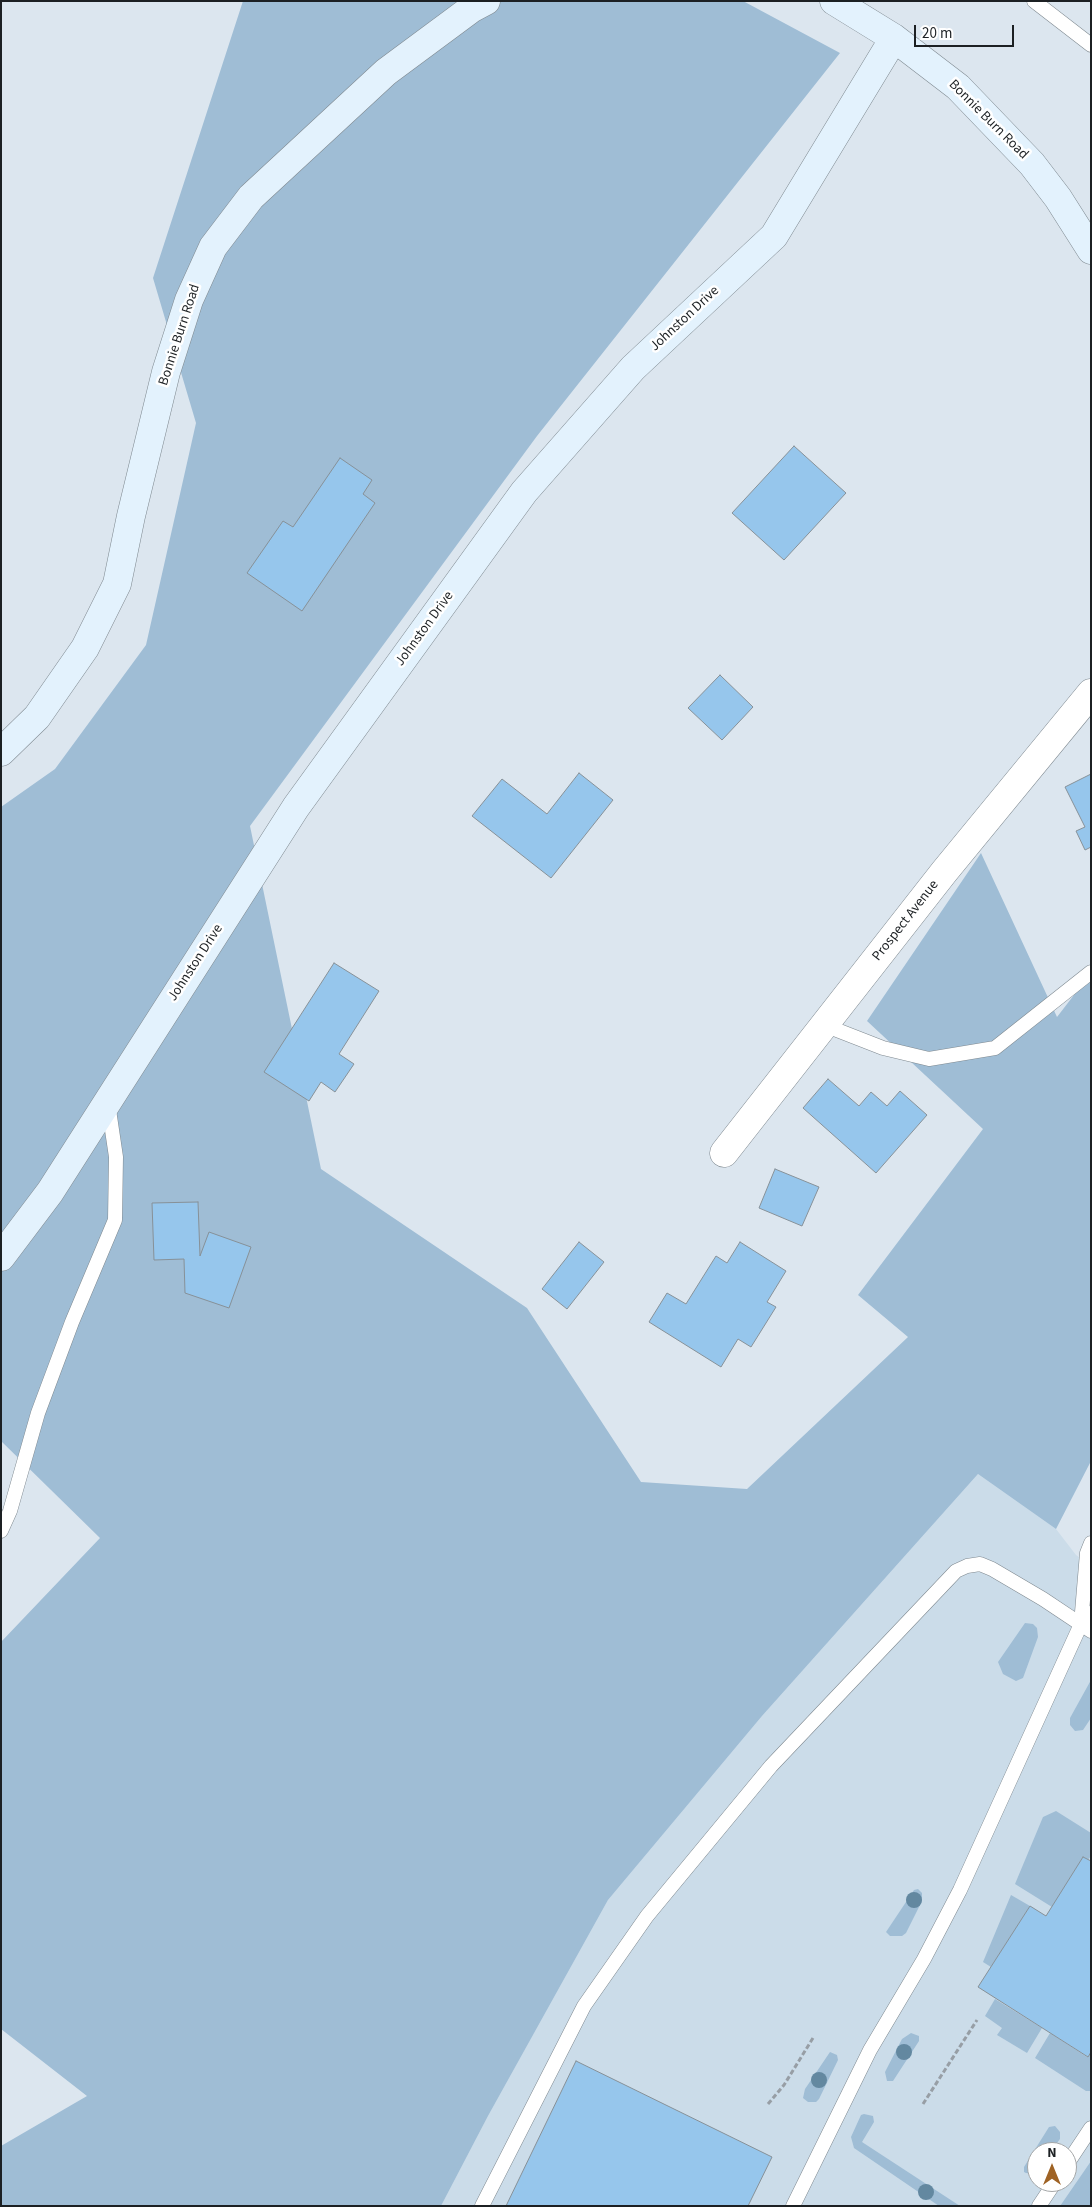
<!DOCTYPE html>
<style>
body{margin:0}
#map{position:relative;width:1092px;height:2207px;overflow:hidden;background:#dce6ef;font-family:"Source Sans 3",sans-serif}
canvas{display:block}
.frame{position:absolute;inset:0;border:2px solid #1c2023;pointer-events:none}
.north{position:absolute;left:1027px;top:2142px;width:50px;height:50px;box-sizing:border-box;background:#fff;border:1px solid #a4a6a7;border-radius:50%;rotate:0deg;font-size:14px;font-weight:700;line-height:20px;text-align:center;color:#1c2023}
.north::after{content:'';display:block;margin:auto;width:18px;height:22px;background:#9f6325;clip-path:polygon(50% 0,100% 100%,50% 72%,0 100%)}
.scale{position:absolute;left:914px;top:25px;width:100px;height:22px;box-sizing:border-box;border:2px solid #1c2023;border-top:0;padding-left:6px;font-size:15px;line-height:18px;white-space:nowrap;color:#1c2023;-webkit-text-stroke:4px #fff;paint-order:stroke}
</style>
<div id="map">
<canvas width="1092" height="2207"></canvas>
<div class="frame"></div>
<div class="north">N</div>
<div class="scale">20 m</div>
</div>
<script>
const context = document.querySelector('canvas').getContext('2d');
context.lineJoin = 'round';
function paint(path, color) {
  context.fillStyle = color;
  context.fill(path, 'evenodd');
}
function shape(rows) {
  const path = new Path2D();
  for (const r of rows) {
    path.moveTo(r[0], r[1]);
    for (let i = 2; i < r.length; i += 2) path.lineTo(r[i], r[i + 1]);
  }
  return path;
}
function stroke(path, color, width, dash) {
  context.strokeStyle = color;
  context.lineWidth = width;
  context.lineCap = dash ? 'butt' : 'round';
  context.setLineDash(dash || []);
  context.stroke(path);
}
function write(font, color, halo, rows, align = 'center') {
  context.font = font + ' "Source Sans 3",sans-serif';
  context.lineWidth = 5;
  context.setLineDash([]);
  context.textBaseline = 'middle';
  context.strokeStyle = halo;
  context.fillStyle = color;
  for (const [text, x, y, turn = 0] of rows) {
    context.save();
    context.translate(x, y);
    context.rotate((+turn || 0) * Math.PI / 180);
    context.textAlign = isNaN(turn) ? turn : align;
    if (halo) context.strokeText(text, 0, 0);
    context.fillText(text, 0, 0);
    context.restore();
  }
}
const built = shape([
 [978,1474,1056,1529,1076,1555,1091,1566,1091,2161,1060,2206,441,2206,488,2116,608,1900,762,1716],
 [1037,2152,1067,2152,1067,2182,1037,2182]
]);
const green = shape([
 [243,1,743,1,840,53,537,436,250,826,321,1169,527,1308,641,1482,747,1489,908,1337,858,1295,983,1129,867,1021,981,853,1057,1017,1091,973,1091,1461,1056,1529,978,1474,762,1716,608,1900,488,2116,441,2206,1,2206,1,2146,87,2096,1,2029,1,1642,100,1538,1,1441,1,807,55,769,146,645,196,423,153,278],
 [1025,1623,1033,1624,1037,1628,1038,1637,1023,1678,1016,1681,1003,1674,998,1662],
 [1091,1680,1091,1718,1083,1730,1075,1731,1070,1725,1070,1718],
 [1056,1811,1091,1833,1091,1856,1088,1860,1083,1857,1052,1907,1015,1884,1043,1817],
 [918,1889,922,1893,922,1901,906,1933,902,1936,890,1936,886,1932,914,1890],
 [1011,1895,1030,1906,991,1967,983,1962],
 [995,1999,1042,2028,1027,2053,997,2035,1002,2028,985,2016],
 [911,2033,919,2036,919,2041,893,2081,887,2081,885,2072,902,2039],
 [1050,2033,1087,2057,1091,2052,1091,2091,1086,2091,1035,2058],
 [830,2052,837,2055,838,2060,819,2099,816,2102,808,2102,803,2098,805,2089],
 [864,2114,873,2116,874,2122,862,2142,960,2206,939,2206,854,2148,851,2137,861,2115],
 [1055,2126,1060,2132,1060,2139,1050,2152,1037,2152,1037,2170,1033,2174,1026,2173,1024,2172,1024,2167,1049,2127],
 [1091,2161,1091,2206,1060,2206]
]);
const building = shape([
 [794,446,846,493,784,560,732,513,794,446],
 [340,458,372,480,363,494,375,503,302,611,247,573,283,521,293,527,340,458],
 [720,675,753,707,722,740,688,708,720,675],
 [579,773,613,800,551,878,472,816,502,779,547,814,579,773],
 [1091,774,1091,847,1085,850,1076,831,1085,827,1065,787,1091,774],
 [334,963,379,991,339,1054,354,1064,335,1092,321,1082,309,1101,264,1072,334,963],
 [828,1079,859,1106,871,1092,887,1106,900,1091,927,1115,876,1173,803,1108,828,1079],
 [775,1169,819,1187,802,1226,759,1208,775,1169],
 [198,1202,200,1256,209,1232,251,1247,229,1308,185,1293,184,1259,154,1260,152,1203,198,1202],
 [579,1242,604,1262,567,1309,542,1289,579,1242],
 [740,1242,786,1271,767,1302,776,1307,751,1347,738,1339,721,1367,649,1322,667,1293,686,1304,716,1256,727,1263,740,1242],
 [1083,1857,1091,1861,1091,2052,1088,2057,978,1987,1030,1906,1046,1916,1083,1857],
 [576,2061,772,2157,748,2206,506,2206,576,2061]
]);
const path = shape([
 [768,2104,784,2085,813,2038],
 [923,2104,977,2020]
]);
const lane = shape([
 [1034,1,1091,45],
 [824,1025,883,1048,929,1059,995,1048,1091,972],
 [1,1531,10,1511,38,1413,72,1322,115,1220,116,1157,108,1103],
 [1081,1624,1087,1553,1091,1543],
 [1067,2164,1091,2128],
 [482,2206,584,2006,647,1916,771,1766,956,1571,967,1566,980,1564,992,1569,1043,1599,1091,1631],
 [793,2206,870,2050,924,1959,960,1890,1081,1624,1091,1613],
 [1039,2206,1055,2182]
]);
const street = shape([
 [724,1153,944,872,1091,693]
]);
const secondary = shape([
 [834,1,894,38,958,87,1032,164,1058,198,1091,250],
 [1,752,37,717,85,648,117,584,131,516,166,372,189,300,213,247,251,197,386,72,471,9,486,1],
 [1,1257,50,1192,296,807,524,492,633,368,774,236,894,38]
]);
const trees = [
 [914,1900],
 [904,2052],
 [819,2080],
 [926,2192]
];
const streetNames = [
 ["Bonnie Burn Road",988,120,45],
 ["Johnston Drive",685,319,-43],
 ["Bonnie Burn Road",180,335,-72],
 ["Johnston Drive",425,629,-54],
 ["Prospect Avenue",906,921,-52],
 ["Johnston Drive",196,963,-57]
];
paint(built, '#cbdce9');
paint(green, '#9fbdd5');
paint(building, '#96c6ec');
stroke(building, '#879198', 1);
stroke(lane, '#7f8990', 15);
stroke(street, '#7f8990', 29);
stroke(secondary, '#7f8990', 29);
stroke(path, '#979ea5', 3, [5, 2.5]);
stroke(lane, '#fff', 14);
stroke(street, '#fff', 28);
stroke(secondary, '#e3f2fd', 28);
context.fillStyle = '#6388a0';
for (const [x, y] of trees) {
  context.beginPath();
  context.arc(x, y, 8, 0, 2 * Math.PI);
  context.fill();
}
write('14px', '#1c2023', '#fff', streetNames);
</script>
